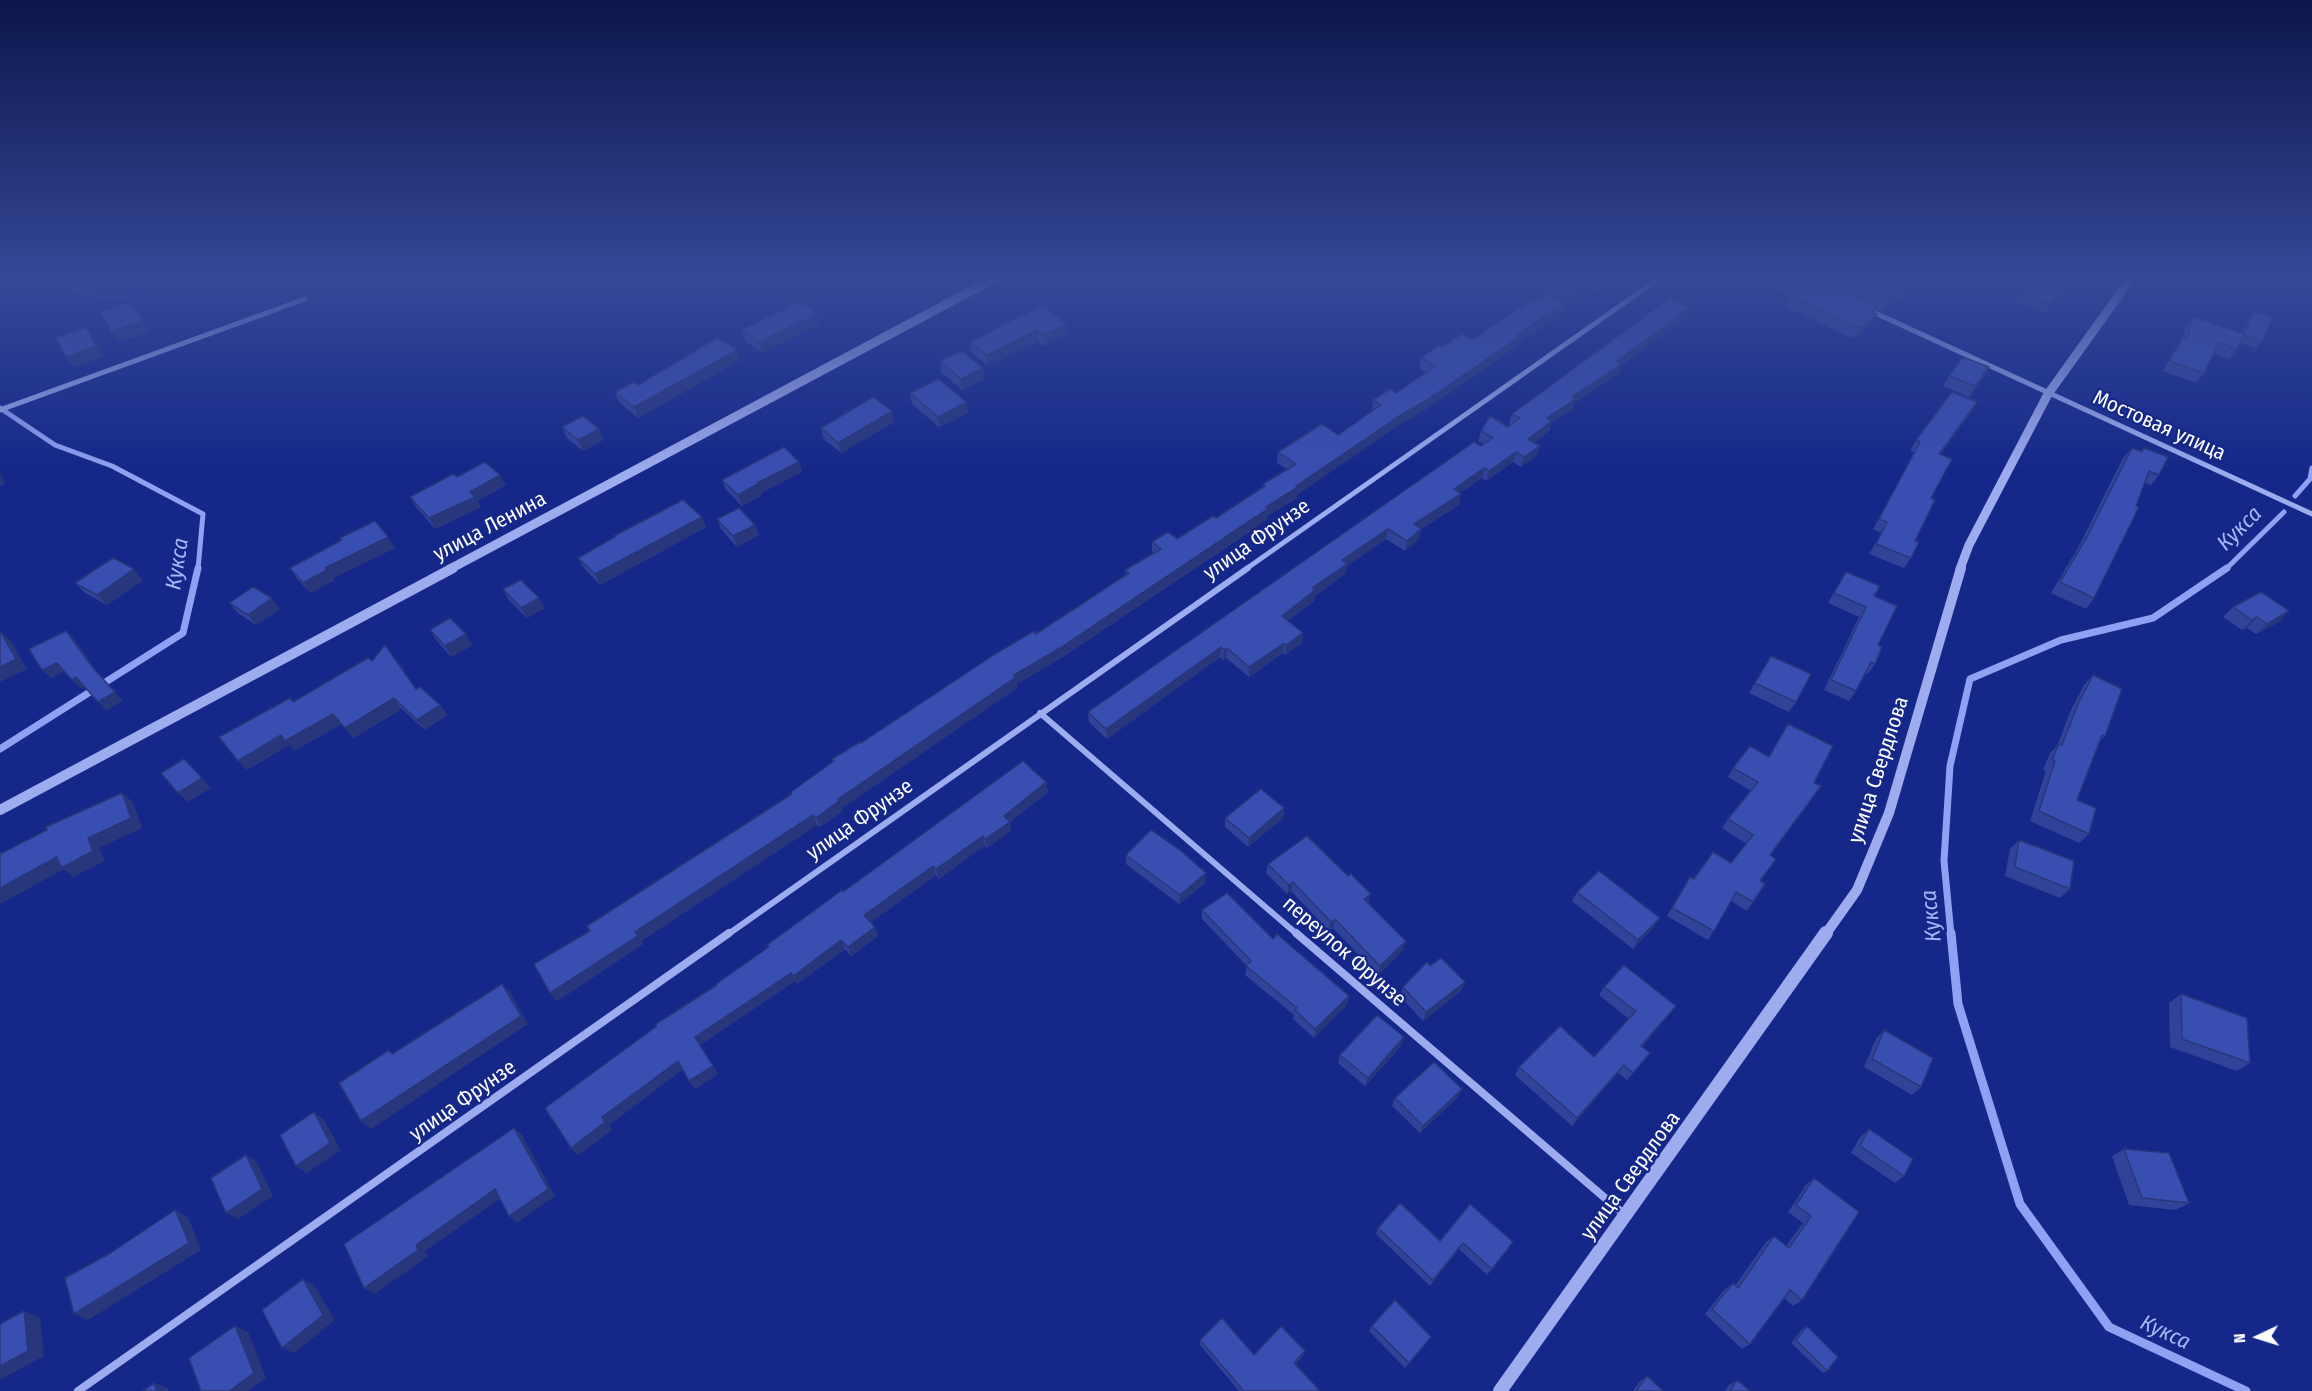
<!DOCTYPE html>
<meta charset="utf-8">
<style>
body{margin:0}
#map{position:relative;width:2312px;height:1391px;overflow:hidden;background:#152889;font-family:"Fira Sans Condensed",sans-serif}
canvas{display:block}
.north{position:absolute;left:2228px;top:1307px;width:60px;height:60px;-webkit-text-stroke:4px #152889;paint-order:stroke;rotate:266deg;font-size:16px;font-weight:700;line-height:24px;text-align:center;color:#fff}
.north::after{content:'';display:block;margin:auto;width:21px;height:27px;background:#fff;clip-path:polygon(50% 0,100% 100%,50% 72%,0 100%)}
</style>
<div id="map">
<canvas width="2312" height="1391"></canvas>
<div class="north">N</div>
</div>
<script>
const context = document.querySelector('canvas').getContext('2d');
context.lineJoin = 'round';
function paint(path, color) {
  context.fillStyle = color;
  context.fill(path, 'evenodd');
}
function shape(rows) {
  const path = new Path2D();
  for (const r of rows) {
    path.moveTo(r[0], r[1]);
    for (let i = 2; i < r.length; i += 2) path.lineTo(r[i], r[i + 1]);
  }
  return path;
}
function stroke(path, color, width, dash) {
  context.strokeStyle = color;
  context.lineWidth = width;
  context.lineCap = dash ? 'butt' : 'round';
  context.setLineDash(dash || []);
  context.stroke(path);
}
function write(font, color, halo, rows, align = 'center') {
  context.font = font + ' "Fira Sans Condensed",sans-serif';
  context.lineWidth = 4.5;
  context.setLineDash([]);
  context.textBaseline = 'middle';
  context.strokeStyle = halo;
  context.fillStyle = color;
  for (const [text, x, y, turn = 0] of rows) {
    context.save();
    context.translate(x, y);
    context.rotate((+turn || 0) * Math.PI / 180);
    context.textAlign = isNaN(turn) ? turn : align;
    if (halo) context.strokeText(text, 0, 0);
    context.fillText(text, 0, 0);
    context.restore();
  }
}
const green = shape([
 [58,277,66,277,76,287,99,294,128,294,163,288,197,277,207,277,128,298,97,298,71,291,57,280]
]);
const streamFar2 = shape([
 [0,408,55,445,112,466,203,514,198,569],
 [2295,496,2310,479,2312,468],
 [2226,569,2284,512]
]);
const streamFar1 = shape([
 [0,749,183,633,198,568],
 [1951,935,1944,861,1950,766,1970,679,2061,640,2153,618,2227,568]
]);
const stream = shape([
 [1951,933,1958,1004,2020,1204,2109,1327,2246,1391]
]);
const minorFar2 = shape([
 [1871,311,2312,514],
 [0,410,305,299],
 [1246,569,1661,277]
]);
const minorFar1 = shape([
 [1040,713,1298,935],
 [727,935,1248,568]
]);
const minor = shape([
 [1296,933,1626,1216],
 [78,1391,729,933]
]);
const tertiaryFar2 = shape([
 [450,569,997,277],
 [1960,569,1969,545,2048,394,2132,277]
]);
const tertiaryFar1 = shape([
 [0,810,453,568],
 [1825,935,1857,890,1889,813,1961,568]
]);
const tertiary = shape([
 [1500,1391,1826,933]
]);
const wall = shape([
 [1145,277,1165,277,1153,282],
 [1557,277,1619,277,1597,292,1587,287,1565,302,1546,293,1549,282],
 [1749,277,1885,277,1913,283,1907,293,1882,311,1877,309,1871,324,1854,339,1786,307,1790,297],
 [2222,277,2252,277,2247,284],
 [2068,285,2044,313,2015,301,2021,292],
 [1690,307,1686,318,1621,366,1618,374,1574,403,1573,409,1551,423,1549,431,1534,443,1540,446,1536,456,1521,467,1513,462,1486,481,1482,478,1460,493,1459,505,1421,529,1419,539,1405,551,1386,539,1347,566,1345,574,1315,596,1314,601,1287,621,1303,633,1302,643,1285,655,1283,653,1249,677,1226,658,1223,660,1220,657,1107,739,1089,722,1088,712,1484,444,1478,441,1481,431,1508,427,1510,425,1509,424,1512,414],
 [2254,312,2262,341,2256,348,2240,343,2237,349,2229,359,2214,354,2204,373,2196,383,2163,371,2176,347,2183,338,2186,326,2193,317,2242,333,2249,319],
 [817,314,820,324,762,353,745,341,742,330],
 [1562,315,1518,343,1517,346,1428,408,1397,426,1297,495,1297,498,1267,516,1267,519,1248,533,1061,658,1017,684,1017,688,842,808,843,811,820,827,817,825,641,941,643,944,557,1001,550,993,791,794,791,792,833,762,832,759,861,743,1036,634,1125,576,1125,570,1153,553,1152,552,1152,542,1177,539,1216,518,1262,487,1263,484,1287,469,1277,463,1278,452,1338,435,1372,411,1373,400,1396,393,1426,373,1419,368,1421,358,1442,347,1473,340],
 [1011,321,1068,334,1045,346,1038,341,988,366,971,352,970,342],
 [740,360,638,418,619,402,615,392,638,385],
 [940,361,983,368,984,379,962,390,941,372],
 [1949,376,1983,378,1969,397,1943,386],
 [910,393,968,413,939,427,912,404],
 [1970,413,1940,455,1931,498,1915,541,1911,558,1904,568,1869,554,1881,533,1873,529,1914,452,1910,451,1916,440],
 [894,422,841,453,823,438,821,428],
 [562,427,599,429,603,440,583,451,567,438],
 [2132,448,2141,451,2144,448,2159,475,2151,485,2145,483,2094,598,2086,609,2051,593,2079,546,2123,458],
 [799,462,802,472,761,493,762,495,742,506,726,490,722,480],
 [457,477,506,485,477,501,481,507,435,529,417,508,410,497],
 [702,517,706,527,600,585,584,568,578,558,615,538,614,536],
 [717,519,755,525,759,535,737,547,721,529],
 [395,548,333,578,334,580,311,593,297,579,290,568],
 [1846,572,1874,596,1878,645,1875,664,1868,674,1866,673,1856,691,1849,701,1824,690,1859,617,1828,603],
 [143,580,107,605,85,593,75,583],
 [503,589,545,608,527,618,509,600],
 [229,603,280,609,256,625,238,613],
 [2233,607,2279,622,2256,634,2247,628,2242,630,2223,617],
 [430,630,472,645,451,657,436,640],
 [1771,656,1796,702,1789,712,1749,693],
 [2093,675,2105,736,2099,742,2077,800,2089,834,2079,843,2030,821,2046,771,2043,770,2050,753,2057,746,2070,712,2084,685],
 [416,689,440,705,447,715,425,730,402,709,353,738,341,724,294,751,289,745,247,770,293,702],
 [1769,757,1770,856,1760,881,1765,884,1747,911,1731,901,1714,931,1708,940,1667,916,1690,877,1694,879,1731,863,1747,844,1722,828,1728,819,1751,791,1728,777,1733,768],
 [1046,782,1048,792,1010,822,1011,831,987,848,985,845,939,879,936,875,871,922,878,936,851,956,845,949,797,984,795,981,700,1045,718,1074,695,1089,683,1069,609,1125,612,1130,578,1155,571,1148,717,985,769,947,767,945,843,892],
 [1284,808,1283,818,1248,847,1225,827,1225,818],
 [2019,840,2070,889,2060,898,2005,876,2010,849],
 [1126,855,1205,883,1179,904,1126,864],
 [1268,864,1368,903,1406,941,1403,950,1378,975,1333,928,1329,931,1291,891,1287,894,1266,873],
 [1577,892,1654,927,1633,949,1572,901],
 [1202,910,1273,939,1349,996,1347,1005,1314,1038,1293,1019,1294,1015,1245,975,1247,966,1202,919],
 [1430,966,1461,991,1423,1021,1400,996,1403,987],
 [1604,987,1676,1006,1642,1047,1644,1061,1627,1080,1618,1073,1572,1126,1515,1075,1519,1067,1594,1057,1629,1019,1599,995],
 [2181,994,2250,1063,2237,1071,2170,1047,2169,1003],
 [1884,1030,1921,1087,1912,1095,1864,1067,1876,1039],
 [1404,1037,1401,1046,1365,1086,1338,1063,1340,1055],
 [1462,1089,1458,1097,1420,1133,1392,1106,1395,1098],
 [1869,1129,1904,1176,1895,1183,1851,1153,1860,1137],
 [2124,1149,2189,1203,2175,1210,2129,1205,2112,1156],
 [1814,1178,1859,1212,1802,1300,1793,1306,1784,1298,1750,1344,1742,1349,1705,1314,1725,1289,1733,1283,1735,1286,1766,1242,1774,1236,1786,1246,1803,1223,1788,1212,1806,1185],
 [1378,1228,1440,1241,1513,1242,1487,1275,1459,1249,1430,1286,1376,1234],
 [1372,1326,1427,1342,1405,1368,1369,1331],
 [1807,1326,1827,1371,1823,1373,1791,1343,1802,1329],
 [1200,1340,1254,1355,1305,1351,1303,1356,1296,1364,1320,1391,1239,1391,1200,1345],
 [1647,1376,1663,1391,1633,1391,1640,1381],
 [1737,1380,1750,1391,1725,1391,1729,1385]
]);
const shadedWall = shape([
 [1153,277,1165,277,1153,282],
 [1590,277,1587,287,1565,302,1568,292],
 [1607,277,1619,277,1597,292,1600,281],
 [2073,277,2068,285,2044,313,2050,303],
 [1913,283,1907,293,1882,311,1887,300],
 [131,302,139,313,149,332,119,342,111,332],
 [1565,304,1562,315,1518,343,1517,346,1428,408,1397,426,1297,495,1297,498,1267,516,1267,519,1248,533,1061,658,1017,684,1017,688,842,808,843,811,820,827,816,818,838,799,1014,675,1266,507,1517,334],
 [1690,307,1686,318,1621,366,1618,374,1574,403,1573,409,1551,423,1549,431,1525,449,1528,439,1547,418,1572,397,1617,361],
 [817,314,820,324,762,353,759,342],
 [1877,314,1871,324,1854,339,1859,328],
 [1067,324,1068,334,1045,346,1044,335],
 [86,327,94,338,104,356,74,367,66,357],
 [1037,330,1038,341,988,366,987,355],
 [737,350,740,360,638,418,634,407],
 [1989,367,1983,378,1969,397,1975,386],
 [983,368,984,379,962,390,961,379],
 [966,402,968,413,939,427,938,417],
 [1977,402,1970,413,1933,465,1939,454],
 [892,411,894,422,841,453,838,443],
 [599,429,603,440,583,451,578,440],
 [1540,446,1536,456,1521,467,1524,457],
 [1516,452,1513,462,1486,481,1489,471],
 [799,462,802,472,761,493,762,495,742,506,738,495,757,483],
 [1484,468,1482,478,1451,499,1454,489],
 [0,472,5,484,0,486],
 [500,475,506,485,477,501,481,507,435,529,429,518,470,492],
 [1461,494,1459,505,1412,535,1414,524],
 [702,517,706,527,600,585,595,574],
 [755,525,759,535,737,547,733,536],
 [1388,529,1386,539,1347,566,1345,574,1315,596,1314,601,1280,626,1282,616,1342,560],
 [1421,529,1419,539,1405,551,1407,541],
 [388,537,395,548,333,578,334,580,311,593,303,583,325,568],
 [134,569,143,580,107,605,97,595],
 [272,598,280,609,256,625,248,615],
 [539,598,545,608,527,618,521,608],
 [2289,611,2279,622,2256,634,2267,624],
 [2257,617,2247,628,2242,630,2252,620],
 [0,631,11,641,27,669,0,682],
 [66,631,74,639,101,677,123,701,106,711,98,702,93,668],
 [1303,633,1302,643,1285,655,1286,645],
 [466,634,472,645,451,657,445,646],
 [1284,643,1283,653,1249,677,1249,667],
 [1221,647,1220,657,1107,739,1106,729],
 [1227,648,1226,658,1223,660,1224,650],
 [57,663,65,671,51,678,42,670],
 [76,677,85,686,80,688,72,680],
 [394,698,402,709,353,738,345,728],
 [440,705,447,715,425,730,417,720],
 [333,714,341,724,294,751,289,745,247,770,238,761,281,735],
 [184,759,211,788,188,802,178,793],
 [1046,782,1048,792,1010,822,1011,831,987,848,985,839,1004,816],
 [122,793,133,802,142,828,99,848,105,861,73,877,64,869,0,904,0,888,57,857,88,838],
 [1284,808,1283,818,1248,847,1249,838],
 [813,815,817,825,641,941,643,944,557,1001,550,993,635,932],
 [983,836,985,845,939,879,936,869],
 [933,866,936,875,868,924,864,915],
 [1206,873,1205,883,1179,904,1180,895],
 [1293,882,1291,891,1287,894,1289,885],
 [1371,894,1368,903,1364,899],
 [1660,918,1654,927,1633,949,1638,940],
 [1335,919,1333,928,1329,931,1331,922],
 [875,927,878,936,851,956,848,947],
 [841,940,845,949,797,984,793,976],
 [1406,941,1403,950,1378,975,1380,966],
 [791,973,795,981,700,1045,718,1074,695,1089,689,1081,695,1037],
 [1465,982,1461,991,1423,1021,1426,1012],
 [502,984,510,992,528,1024,371,1129,361,1121],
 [1349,996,1347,1005,1314,1038,1315,1029],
 [1676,1006,1670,1014,1635,1054,1641,1046],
 [1404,1037,1401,1046,1365,1086,1368,1078],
 [678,1061,683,1069,609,1125,612,1130,578,1155,571,1148,602,1117],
 [1624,1065,1618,1073,1572,1126,1577,1118],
 [1462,1089,1458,1097,1420,1133,1423,1126],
 [314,1112,324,1120,341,1150,307,1173,296,1166],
 [514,1128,522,1135,555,1196,517,1223,509,1216],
 [246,1155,257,1162,273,1196,238,1219,226,1213],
 [495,1189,504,1196,425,1251,428,1256,375,1294,364,1288,416,1245],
 [175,1210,188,1217,201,1250,88,1320,74,1314],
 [1463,1243,1459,1249,1430,1286,1433,1280],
 [303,1279,314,1285,335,1320,294,1353,282,1348],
 [24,1311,40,1317,44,1356,0,1380,0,1366],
 [235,1326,248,1332,266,1378,248,1391,229,1391],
 [1305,1351,1303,1356,1292,1368,1294,1363],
 [154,1383,168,1388,169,1391,157,1391]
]);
const building = shape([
 [1557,277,1590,277,1568,292,1549,282,1557,277],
 [1591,277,1607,277,1600,281,1591,277],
 [1776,277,1812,277,1878,307,1871,311,1877,314,1859,328,1791,296,1801,289,1776,277],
 [1836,277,1885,277,1887,278,1889,277,1900,277,1913,283,1887,300,1836,277],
 [2034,277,2072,277,2050,303,2021,292,2034,277],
 [1546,294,1565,304,1517,334,1520,336,1430,398,1399,416,1296,486,1298,487,1266,507,1268,509,1248,522,1060,648,1014,675,1016,677,838,799,839,801,816,818,813,815,635,932,638,936,550,993,534,964,590,931,587,926,792,794,791,792,834,761,832,759,860,742,861,743,992,656,1034,631,1036,634,1129,573,1125,570,1161,549,1152,542,1168,532,1177,539,1213,516,1216,518,1265,486,1263,484,1296,464,1278,452,1322,424,1338,435,1381,405,1373,400,1390,389,1396,393,1436,366,1421,358,1439,345,1442,347,1462,334,1473,340,1514,311,1546,294],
 [1670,298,1690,307,1617,361,1622,364,1572,397,1576,399,1547,418,1552,421,1528,439,1540,446,1524,457,1516,452,1489,471,1484,468,1454,489,1461,494,1414,524,1421,529,1407,541,1388,529,1342,560,1347,564,1312,588,1315,590,1282,616,1303,633,1286,645,1284,643,1249,667,1227,648,1224,650,1221,647,1106,729,1088,712,1474,442,1481,446,1493,438,1481,431,1490,416,1508,427,1520,418,1512,414,1670,298],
 [800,301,817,314,759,342,742,330,800,301],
 [131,302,142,321,111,332,101,312,131,302],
 [1043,306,1067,324,1044,335,1037,330,987,355,970,342,1011,321,1043,306],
 [2254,312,2272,318,2262,341,2244,335,2254,312],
 [2193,317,2244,334,2237,349,2219,343,2204,373,2170,361,2183,337,2187,338,2193,317],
 [86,327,96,346,66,357,56,338,86,327],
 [717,338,737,350,634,407,615,392,635,382,638,385,717,338],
 [962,351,983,368,961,379,940,361,962,351],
 [1963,357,1989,367,1975,386,1949,376,1963,357],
 [939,379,966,402,938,417,910,393,939,379],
 [1952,392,1977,402,1939,454,1952,459,1931,498,1935,500,1915,541,1919,542,1911,558,1876,544,1887,522,1879,519,1920,442,1916,440,1952,392],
 [873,397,892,411,838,443,821,428,873,397],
 [583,416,599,429,578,440,562,427,583,416],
 [784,447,799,462,757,483,758,484,738,495,722,480,784,447],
 [2132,448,2142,452,2144,448,2168,457,2159,475,2149,471,2136,506,2139,507,2094,598,2060,582,2088,535,2132,448],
 [485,462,500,475,470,492,475,497,429,518,410,497,453,474,457,477,485,462],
 [683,500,702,517,595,574,578,558,615,537,614,536,683,500],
 [739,508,755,525,733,536,717,519,739,508],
 [375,521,388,537,325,568,327,570,303,583,290,568,342,540,340,538,375,521],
 [113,558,134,569,97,595,75,583,113,558],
 [1846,572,1880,586,1874,596,1897,606,1878,645,1882,647,1875,664,1871,662,1856,691,1831,680,1866,607,1834,593,1846,572],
 [521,580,539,598,521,608,503,589,521,580],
 [253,587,272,598,248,615,229,603,253,587],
 [2261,592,2289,611,2267,624,2257,617,2252,620,2233,607,2261,592],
 [450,618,466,634,445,646,430,630,450,618],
 [0,631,16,659,0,667,0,631],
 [66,631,93,668,115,692,98,702,76,677,72,680,57,663,42,670,29,649,66,631],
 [385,645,416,689,420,687,440,705,417,720,394,698,345,728,333,714,285,741,281,735,238,761,219,737,290,698,293,702,368,658,372,661,385,645],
 [1771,656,1811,674,1796,702,1755,683,1771,656],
 [2093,675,2122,689,2105,736,2102,735,2077,800,2096,808,2089,834,2039,811,2055,761,2052,760,2059,744,2062,745,2079,702,2093,675],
 [1788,724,1833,746,1814,783,1821,786,1770,855,1776,859,1760,881,1765,884,1753,902,1736,892,1714,931,1672,908,1690,877,1694,879,1713,852,1731,863,1753,835,1728,819,1758,782,1733,768,1750,746,1769,757,1788,724],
 [184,759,202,778,178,793,161,773,184,759],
 [1023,761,1046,782,1004,816,1010,822,985,839,983,836,936,869,933,866,864,915,875,927,848,947,841,940,793,976,791,973,695,1037,713,1066,689,1081,678,1061,602,1117,605,1122,571,1148,545,1108,657,1026,656,1024,717,985,716,984,769,947,767,945,815,910,842,890,843,892,1023,761],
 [1261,789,1284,808,1249,838,1225,818,1261,789],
 [122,793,131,818,88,838,93,851,61,868,57,857,0,888,0,854,47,830,46,827,122,793],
 [1151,830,1180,850,1206,873,1180,895,1126,855,1151,830],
 [1307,836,1348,876,1351,874,1371,894,1364,899,1406,941,1380,966,1335,919,1331,922,1293,882,1289,885,1268,864,1307,836],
 [2019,840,2074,861,2070,889,2015,867,2019,840],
 [1599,871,1660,918,1638,940,1577,892,1599,871],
 [1227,893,1273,939,1277,934,1349,996,1315,1029,1295,1010,1297,1008,1246,966,1251,961,1202,910,1227,893],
 [1441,958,1465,982,1426,1012,1403,987,1427,962,1430,966,1441,958],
 [1624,965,1676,1006,1641,1046,1650,1053,1633,1073,1624,1065,1577,1118,1519,1067,1560,1026,1594,1057,1636,1011,1604,987,1624,965],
 [502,984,521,1016,361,1121,339,1083,389,1050,392,1054,502,984],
 [2181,994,2247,1018,2250,1063,2182,1039,2181,994],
 [1377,1015,1404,1037,1368,1078,1340,1055,1377,1015],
 [1884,1030,1933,1058,1921,1087,1872,1059,1884,1030],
 [1434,1062,1462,1089,1423,1126,1395,1098,1434,1062],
 [314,1112,330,1143,296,1166,280,1135,314,1112],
 [514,1128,548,1189,509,1216,495,1189,416,1245,418,1250,364,1288,344,1244,514,1128],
 [1869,1129,1913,1159,1904,1176,1860,1146,1869,1129],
 [2124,1149,2169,1153,2189,1203,2142,1198,2124,1149],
 [246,1155,262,1189,226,1213,211,1178,246,1155],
 [1814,1178,1859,1212,1802,1300,1790,1290,1750,1344,1712,1309,1733,1283,1738,1288,1774,1236,1789,1248,1811,1216,1796,1205,1814,1178],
 [1400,1203,1440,1241,1470,1204,1513,1242,1492,1269,1463,1243,1433,1280,1378,1228,1400,1203],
 [175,1210,189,1243,74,1314,65,1278,109,1254,175,1210],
 [303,1279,323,1315,282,1348,262,1310,303,1279],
 [1395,1300,1431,1337,1409,1363,1372,1326,1395,1300],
 [24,1311,28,1351,0,1366,0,1324,24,1311],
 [1222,1318,1254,1355,1281,1326,1305,1351,1294,1363,1320,1391,1244,1391,1200,1340,1222,1318],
 [235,1326,254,1373,229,1391,201,1391,189,1358,235,1326],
 [1807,1326,1838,1357,1827,1371,1796,1340,1807,1326],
 [1647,1376,1663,1391,1636,1391,1647,1376],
 [1737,1380,1750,1391,1730,1391,1737,1380],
 [154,1383,157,1391,143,1391,154,1383]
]);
const streetNames = [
 ["Мостовая улица",2159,426,24],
 ["улица Ленина",490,527,-28],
 ["улица Фрунзе",1257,540,-35],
 ["улица Свердлова",1879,770,-72],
 ["улица Фрунзе",860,820,-35],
 ["переулок Фрунзе",1344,952,41],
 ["улица Фрунзе",463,1101,-35],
 ["улица Свердлова",1631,1176,-54]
];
const waterNames = [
 ["Кукса",2240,529,-45],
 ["Кукса",178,564,-81],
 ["Кукса",1932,916,-96],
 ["Кукса",2165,1333,25]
];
paint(green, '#283ea8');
stroke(streamFar2, '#8fa1f2', 5);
stroke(streamFar1, '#8fa1f2', 7);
stroke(stream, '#8fa1f2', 9);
stroke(minorFar2, '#9dabef', 5);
stroke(minorFar1, '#9dabef', 6);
stroke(minor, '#9dabef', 8);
stroke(tertiaryFar2, '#9dabef', 9);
stroke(tertiaryFar1, '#9dabef', 10);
stroke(tertiary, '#9dabef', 14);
paint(wall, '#314398');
paint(shadedWall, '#28377c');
paint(building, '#394eb1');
stroke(building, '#28377c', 1.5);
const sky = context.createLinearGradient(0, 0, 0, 472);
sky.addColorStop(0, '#0c164b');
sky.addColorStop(0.59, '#354897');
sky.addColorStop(1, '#35489700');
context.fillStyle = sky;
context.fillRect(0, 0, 2312, 472);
write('21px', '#fff', '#152889', streetNames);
write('italic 22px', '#a8b6f6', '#152889', waterNames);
</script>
